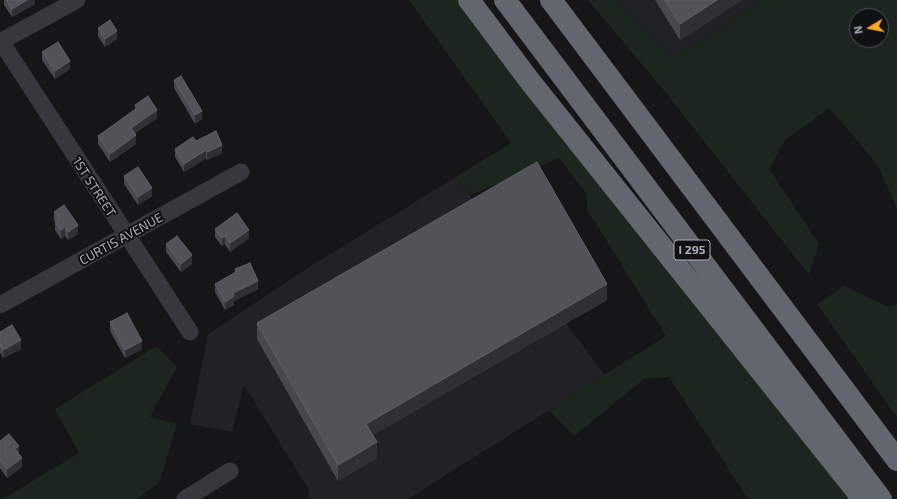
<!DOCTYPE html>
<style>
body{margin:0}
#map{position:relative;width:897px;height:499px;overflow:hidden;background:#151618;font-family:"Exo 2",sans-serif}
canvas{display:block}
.north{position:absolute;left:849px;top:8px;width:40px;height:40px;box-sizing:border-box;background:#101113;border:1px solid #4c4f55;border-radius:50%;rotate:260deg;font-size:11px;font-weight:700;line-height:16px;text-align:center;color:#a6adb9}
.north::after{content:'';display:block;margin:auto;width:14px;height:18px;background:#ffa826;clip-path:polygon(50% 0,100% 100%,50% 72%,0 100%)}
</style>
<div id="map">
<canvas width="897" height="499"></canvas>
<div class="north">N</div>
</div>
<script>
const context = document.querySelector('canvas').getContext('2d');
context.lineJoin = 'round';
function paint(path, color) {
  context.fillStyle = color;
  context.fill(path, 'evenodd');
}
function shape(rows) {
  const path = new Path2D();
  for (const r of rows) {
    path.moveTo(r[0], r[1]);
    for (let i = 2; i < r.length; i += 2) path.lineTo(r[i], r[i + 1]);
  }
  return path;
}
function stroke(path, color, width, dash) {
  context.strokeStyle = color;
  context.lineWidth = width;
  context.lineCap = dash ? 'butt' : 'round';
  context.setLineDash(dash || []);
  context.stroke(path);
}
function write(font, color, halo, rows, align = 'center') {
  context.font = font + ' "Exo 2",sans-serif';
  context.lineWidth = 4;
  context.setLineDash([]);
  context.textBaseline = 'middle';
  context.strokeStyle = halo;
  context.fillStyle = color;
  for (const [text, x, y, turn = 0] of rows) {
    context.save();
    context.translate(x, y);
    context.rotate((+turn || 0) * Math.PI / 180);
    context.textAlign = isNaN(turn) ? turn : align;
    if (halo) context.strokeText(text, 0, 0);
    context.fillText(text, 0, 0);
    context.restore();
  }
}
const built = shape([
 [614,0,763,0,672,59],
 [456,177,605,375,408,499,308,499,309,490,244,385,232,432,190,424,208,334,306,269]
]);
const green = shape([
 [409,0,458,0,850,499,748,499,669,377,644,379,574,436,549,410,666,336,588,211,586,193,559,158,470,195,456,177,511,143],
 [588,0,614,0,672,59,763,0,897,0,897,209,879,167,830,108,786,139,769,169,819,244,809,275,667,94],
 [857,16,881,16,881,40,857,40],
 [844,286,889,307,897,305,897,417,817,304],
 [157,346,177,367,150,417,177,424,159,483,137,499,3,499,79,453,55,409]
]);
const minor = shape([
 [0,40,190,332],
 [0,42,77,0],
 [0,305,241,172],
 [185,499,230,471]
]);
const highway = shape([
 [469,0,529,80,863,499],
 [505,0,881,499],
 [551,0,897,460]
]);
const wall = shape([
 [4,0,35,0,35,4,12,17,4,5],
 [655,0,742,0,680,40],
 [98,28,117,39,105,47,98,36],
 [42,52,70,69,55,79,42,60],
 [174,80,202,119,195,124,174,88],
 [135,105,157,118,135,133,136,144,110,162,98,144,98,136,135,110],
 [196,141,222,153,207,160,206,158,184,172,175,157,175,149],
 [124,176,152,196,138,205,124,184],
 [54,212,78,234,68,240,65,236,61,239,55,230,55,222,54,220],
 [215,229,249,238,230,252,225,244,222,246,215,237],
 [166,244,192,264,181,272,166,252],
 [235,269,258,289,234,301,234,305,225,310,215,292,215,284,235,273],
 [607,300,373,435,377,458,338,481,257,339,257,323],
 [110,322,142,349,125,358,110,331],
 [0,332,21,349,3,358,0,352],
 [0,441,19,454,22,467,7,478,0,468]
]);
const shadedWall = shape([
 [27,0,35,0,35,4,12,17,12,9],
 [717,0,742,0,680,40,680,24],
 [117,31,117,39,105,47,105,39],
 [70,61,70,69,55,79,55,71],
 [157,110,157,118,131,136,131,128],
 [202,111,202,119,195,124,195,115],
 [136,135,136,144,110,162,110,154],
 [222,145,222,153,207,160,207,152],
 [206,150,206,158,184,172,184,164],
 [152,188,152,196,138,205,138,197],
 [78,225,78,234,68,240,68,232],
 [65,227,65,236,61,239,61,230],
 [249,230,249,238,230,252,230,243],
 [225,236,225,244,222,246,222,238],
 [192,255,192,264,181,272,181,264],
 [258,281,258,289,234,301,234,305,225,310,225,302,233,293],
 [607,284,607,300,366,439,366,424],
 [21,340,21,349,3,358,3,350],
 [142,341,142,349,125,358,125,350],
 [377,442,377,458,338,481,338,465],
 [19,446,19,455,15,449],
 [22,458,22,467,7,478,7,469]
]);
const building = shape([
 [6,0,27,0,12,9,6,0],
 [665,0,717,0,680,24,665,0],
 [110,20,117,31,105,39,98,28,110,20],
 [58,42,70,61,55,71,42,52,58,42],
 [181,76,202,111,195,115,174,80,181,76],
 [148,96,157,110,131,128,136,135,110,154,98,136,137,108,135,105,148,96],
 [216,131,222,145,207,152,206,150,184,164,175,149,193,137,196,141,216,131],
 [537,162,607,284,366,424,377,442,338,465,257,323,537,162],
 [138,167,152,188,138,197,124,176,138,167],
 [64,205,78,225,68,232,65,227,61,230,55,222,59,219,54,212,64,205],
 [237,213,249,230,230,243,225,236,222,238,215,229,237,213],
 [177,236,192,255,181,264,166,244,177,236],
 [250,263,258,281,233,293,234,296,225,302,215,284,236,272,235,269,250,263],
 [127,313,142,341,125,350,110,322,127,313],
 [12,325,21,340,3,350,0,344,0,332,12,325],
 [9,434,19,446,15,449,22,458,7,469,0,460,0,441,9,434]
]);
const shields = [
 [692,250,36]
];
const shieldNames = [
 ["I 295",692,250]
];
const streetNames = [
 ["1ST STREET",94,187,57],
 ["CURTIS AVENUE",121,239,-29]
];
paint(built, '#212225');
paint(green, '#1d261e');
stroke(minor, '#36383d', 17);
stroke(highway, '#62666e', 22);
paint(wall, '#46494d');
paint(shadedWall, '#2e3033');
paint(building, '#515359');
stroke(building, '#5e6168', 1);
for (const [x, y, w] of shields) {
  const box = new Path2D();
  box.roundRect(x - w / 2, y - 10, w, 20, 3);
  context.fillStyle = '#101113';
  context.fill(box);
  stroke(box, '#a6adb9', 1);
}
write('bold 12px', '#a6adb9', null, shieldNames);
write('13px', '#a6adb9', '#101113', streetNames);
</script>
